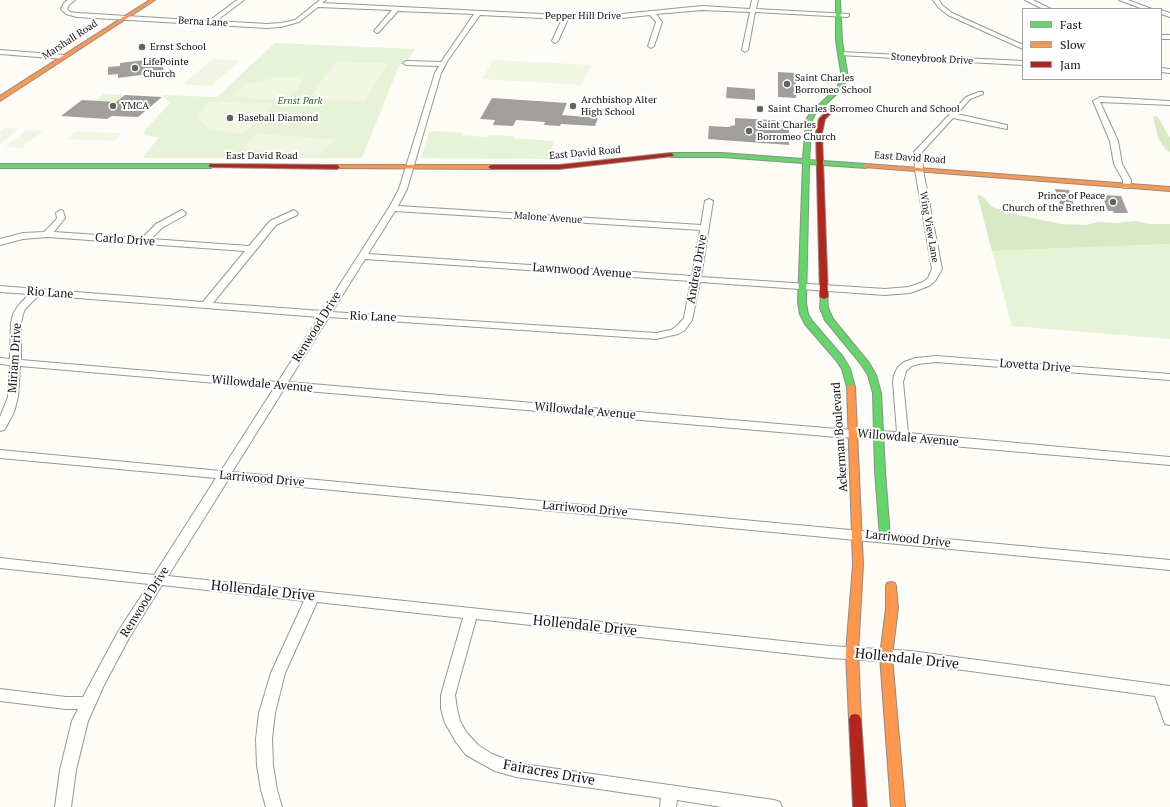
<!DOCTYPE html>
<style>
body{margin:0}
#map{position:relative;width:1170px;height:807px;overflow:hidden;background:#fdfcf7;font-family:"PT Serif",serif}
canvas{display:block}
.legend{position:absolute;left:1022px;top:8px;width:140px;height:72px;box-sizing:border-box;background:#fff;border:1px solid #a0a0a0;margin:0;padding:5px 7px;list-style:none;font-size:12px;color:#111}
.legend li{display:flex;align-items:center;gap:8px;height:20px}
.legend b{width:20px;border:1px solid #a0a0a0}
</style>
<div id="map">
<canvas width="1170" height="807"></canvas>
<ul class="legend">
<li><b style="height:5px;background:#63d668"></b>Fast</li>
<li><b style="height:5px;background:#ff974d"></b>Slow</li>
<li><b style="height:5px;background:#b3261e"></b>Jam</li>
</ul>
</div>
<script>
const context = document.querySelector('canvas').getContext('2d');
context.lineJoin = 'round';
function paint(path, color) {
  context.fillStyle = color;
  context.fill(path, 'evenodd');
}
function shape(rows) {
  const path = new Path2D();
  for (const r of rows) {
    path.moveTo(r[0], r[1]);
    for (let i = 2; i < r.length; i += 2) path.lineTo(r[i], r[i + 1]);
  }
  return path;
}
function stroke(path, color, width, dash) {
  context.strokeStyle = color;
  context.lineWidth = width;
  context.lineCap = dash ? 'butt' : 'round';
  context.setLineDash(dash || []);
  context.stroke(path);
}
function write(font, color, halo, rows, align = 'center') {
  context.font = font + ' "PT Serif",serif';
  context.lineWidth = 4;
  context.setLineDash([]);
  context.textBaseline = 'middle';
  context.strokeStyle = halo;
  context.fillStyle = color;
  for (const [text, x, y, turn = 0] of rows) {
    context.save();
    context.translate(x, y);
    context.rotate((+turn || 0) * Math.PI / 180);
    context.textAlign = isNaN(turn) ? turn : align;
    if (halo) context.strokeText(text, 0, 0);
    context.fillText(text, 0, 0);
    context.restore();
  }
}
const green = shape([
 [275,43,415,49,406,63,399,66,362,158,143,158,159,137,150,136,144,134,145,130,170,103,162,95,217,97],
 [104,94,124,95,116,102,95,101],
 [434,131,464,133,461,135,485,137,490,135,514,136,512,138,554,141,549,159,421,158,429,132],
 [1170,244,1170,339,1012,326,992,251]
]);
const forest = shape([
 [1157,116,1170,138,1170,152,1166,150,1158,138,1153,117],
 [977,194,983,197,992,207,1019,215,1060,224,1086,225,1099,222,1116,223,1135,221,1149,224,1170,224,1170,244,992,251]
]);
const pitch = shape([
 [213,59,240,61,211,86,183,84],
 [493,60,591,65,582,85,482,79],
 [335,62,388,63,365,101,308,100],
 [278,77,303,77,298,89,286,100,257,99,230,95,247,84],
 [208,102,274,103,265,115,243,133,230,133,208,128,200,120,198,114],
 [4,128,19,129,0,144,0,131],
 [27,130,43,131,21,148,5,147],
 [75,132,122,133,114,141,66,139],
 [259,134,334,139,320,155,244,150,243,148,255,135]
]);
const building = shape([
 [161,58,164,72,118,78,118,74,108,75,108,67,120,66,120,63],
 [778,72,796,73,796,98,778,97],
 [727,87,755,89,755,100,726,98],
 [125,95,162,97,138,117,112,116,107,119,61,116,82,100,116,102],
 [492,98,567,103,562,115,598,118,595,126,561,124,560,126,544,125,545,122,516,120,513,126,493,125,495,120,480,119],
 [735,118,789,121,789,145,708,139,709,126,728,127,735,125],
 [1055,189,1069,190,1075,208,1061,207],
 [1102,195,1121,196,1128,213,1114,213,1113,211,1108,211]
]);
const street = shape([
 [68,0,75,0,69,5,67,9,70,12,77,13,209,21,237,0,244,0,216,21,267,24,281,23,295,20,320,0,326,0,322,3,582,16,622,14,702,6,750,9,752,0,758,0,756,9,849,14,849,16,847,17,755,12,748,50,745,52,742,50,750,12,702,10,656,14,662,22,654,46,651,48,648,46,656,22,650,15,622,18,568,19,558,41,555,43,552,41,562,19,480,15,448,60,441,73,407,189,398,206,701,225,705,201,709,199,713,201,701,277,885,289,909,287,923,282,928,278,932,269,915,170,914,152,966,97,979,92,983,92,983,94,970,99,957,114,1007,125,1007,129,953,118,922,152,923,170,942,269,935,281,929,286,910,293,885,295,700,282,692,320,685,330,678,334,656,339,329,317,288,382,837,429,897,432,893,382,894,375,898,367,904,362,916,358,936,356,1170,374,1170,380,936,362,918,364,912,366,906,371,903,382,908,433,1170,457,1170,465,918,443,903,440,837,437,284,389,232,472,1170,560,1170,570,228,480,168,576,830,646,911,651,1170,686,1170,725,1165,724,1155,696,911,663,830,658,476,619,455,695,457,709,460,721,466,732,478,745,492,754,516,763,774,800,780,802,782,807,722,807,677,800,676,807,660,807,661,798,516,777,495,771,466,755,456,742,445,723,441,709,441,695,463,618,317,602,285,673,275,713,272,739,273,765,277,790,282,807,266,807,261,790,257,765,256,739,259,713,271,673,304,601,162,585,129,638,104,685,88,721,76,770,71,807,55,807,60,770,72,721,78,709,66,709,0,701,0,689,66,697,83,697,119,630,149,584,0,568,0,558,154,575,216,478,0,458,0,450,221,471,274,388,20,366,18,397,14,412,6,427,4,430,0,431,0,417,8,397,10,365,0,364,0,358,10,359,11,323,13,314,18,306,29,294,0,292,0,286,203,302,245,251,47,237,23,239,0,245,0,239,23,233,44,232,55,221,57,218,56,213,60,210,63,211,65,218,54,232,142,238,156,224,182,210,186,213,185,215,162,228,151,239,249,246,270,221,294,210,298,213,297,215,276,225,213,303,323,311,390,206,399,189,435,73,439,66,406,65,403,63,406,61,441,62,474,14,398,11,379,32,377,33,374,31,392,10,318,7,299,22,281,27,267,28,77,17,66,14,61,9,64,3,68,0],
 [395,211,700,230,692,276,368,254,395,211],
 [365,259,691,281,684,318,677,326,671,330,656,333,332,312,365,259],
 [39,295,206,308,319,317,278,382,21,360,21,323,23,314,25,309,39,295],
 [933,0,939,0,942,5,952,13,1023,45,1023,49,948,15,938,7,933,0],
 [1025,0,1033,0,1051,9,1043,9,1025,0],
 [1119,0,1128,0,1152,9,1143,9,1119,0],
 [1161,10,1170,13,1170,17,1161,14,1161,10],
 [1161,35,1170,35,1170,39,1161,39,1161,35],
 [0,50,64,55,67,57,64,59,0,54,0,50],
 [841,52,1023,61,1023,65,839,55,838,54,841,52],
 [1161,68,1170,69,1170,73,1161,72,1161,68],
 [1100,97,1170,101,1170,105,1100,102,1118,141,1122,164,1131,180,1130,188,1124,188,1123,186,1123,180,1114,164,1110,141,1093,101,1100,97]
]);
const fast = shape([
 [836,0,840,0,842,41,848,78,840,91,815,114,812,120,809,160,866,164,869,166,866,168,809,164,806,303,808,314,812,321,843,357,850,369,855,387,851,390,847,387,842,369,836,360,805,324,800,314,798,303,803,163,722,157,671,157,668,155,671,153,722,153,803,159,806,120,811,112,836,89,842,78,836,41,836,0],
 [0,164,211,164,214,166,211,168,0,168,0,164],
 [821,295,827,295,828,308,833,319,869,363,876,375,881,393,885,471,890,537,889,540,885,541,881,540,880,537,875,471,873,393,868,375,861,364,825,320,820,308,821,295]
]);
const slow = shape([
 [150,0,155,0,0,101,0,96,150,0],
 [866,164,1170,187,1170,191,864,167,864,165,866,164],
 [337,165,491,165,494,167,491,169,335,168,335,166,337,165],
 [851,384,855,387,863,565,858,653,861,719,859,723,855,724,851,723,849,719,846,653,853,565,847,387,851,384],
 [891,582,895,583,896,586,898,608,892,656,905,807,891,807,880,656,886,608,886,586,887,583,891,582]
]);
const jam = shape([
 [833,105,838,106,825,119,822,133,828,297,824,299,820,297,816,133,819,119,833,105],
 [671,153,674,155,673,156,559,169,491,169,488,167,491,165,559,165,671,153],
 [211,164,337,165,340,167,337,169,209,167,209,165,211,164],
 [855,714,859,715,861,719,867,807,853,807,849,719,851,715,855,714]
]);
const markers = [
 [142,47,4,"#646362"],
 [135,68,4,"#646362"],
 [787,84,4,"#646362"],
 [113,106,4,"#646362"],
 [573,106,4,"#646362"],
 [760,109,4,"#646362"],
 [230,118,4,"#646362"],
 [749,131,4,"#646362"],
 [1113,202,4,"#646362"]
];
const farStreetnames = [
 ["Pepper Hill Drive",583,16],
 ["Berna Lane",203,22,3],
 ["Marshall Road",70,40,-33],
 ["Stoneybrook Drive",932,59,3],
 ["East David Road",585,153,-5],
 ["East David Road",262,156],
 ["East David Road",910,158,4],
 ["Malone Avenue",548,218,4],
 ["Wing View Lane",929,227,80]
];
const farPoinames = [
 ["Ernst School",150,47],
 ["LifePointe",143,62],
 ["Church",143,74],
 ["Saint Charles",795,78],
 ["Borromeo School",795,90],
 ["Archbishop Alter",581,100],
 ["High School",581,112],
 ["YMCA",121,106],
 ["Saint Charles Borromeo Church and School",768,109],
 ["Baseball Diamond",238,118],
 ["Saint Charles",757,125],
 ["Borromeo Church",757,137],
 ["Prince of Peace",1105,196,"right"],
 ["Church of the Brethren",1105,208,"right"]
];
const farParknames = [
 ["Ernst Park",300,101]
];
const streetNames = [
 ["Carlo Drive",125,240,4],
 ["Andrea Drive",697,269,-80],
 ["Lawnwood Avenue",582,271,4],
 ["Rio Lane",50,293,4],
 ["Rio Lane",373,317,2],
 ["Renwood Drive",317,327,-58],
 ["Miriam Drive",15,358,-86],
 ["Lovetta Drive",1035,366,4],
 ["Willowdale Avenue",262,384,5],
 ["Willowdale Avenue",585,411,5],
 ["Ackerman Boulevard",840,437,-94],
 ["Willowdale Avenue",908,438,5],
 ["Larriwood Drive",262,479,5],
 ["Larriwood Drive",585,509,5],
 ["Larriwood Drive",908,539,6],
 ["Renwood Drive",145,602,-58]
];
const nearStreetnames = [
 ["Hollendale Drive",263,591,6],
 ["Hollendale Drive",585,626,6],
 ["Hollendale Drive",907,659,6],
 ["Fairacres Drive",549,773,10]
];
paint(green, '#e7f3d7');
paint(forest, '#d8eac5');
paint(pitch, '#f0f6e1');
paint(building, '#a19f9c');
stroke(street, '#979795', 2);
stroke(fast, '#8e8d8b', 2);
stroke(slow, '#8e8d8b', 2);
stroke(jam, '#8e8d8b', 2);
paint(street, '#fffffe');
paint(fast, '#63d668');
paint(slow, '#ff974d');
paint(jam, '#b3261e');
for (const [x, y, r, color] of markers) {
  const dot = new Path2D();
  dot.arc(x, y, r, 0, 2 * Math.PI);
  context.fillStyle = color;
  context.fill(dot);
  stroke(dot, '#fff', 1.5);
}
write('10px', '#111', '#fff', farStreetnames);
write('10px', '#111', '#fff', farPoinames, 'left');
write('italic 10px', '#2f6b1f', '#fff', farParknames);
write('12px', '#111', '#fff', streetNames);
write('14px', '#111', '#fff', nearStreetnames);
</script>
